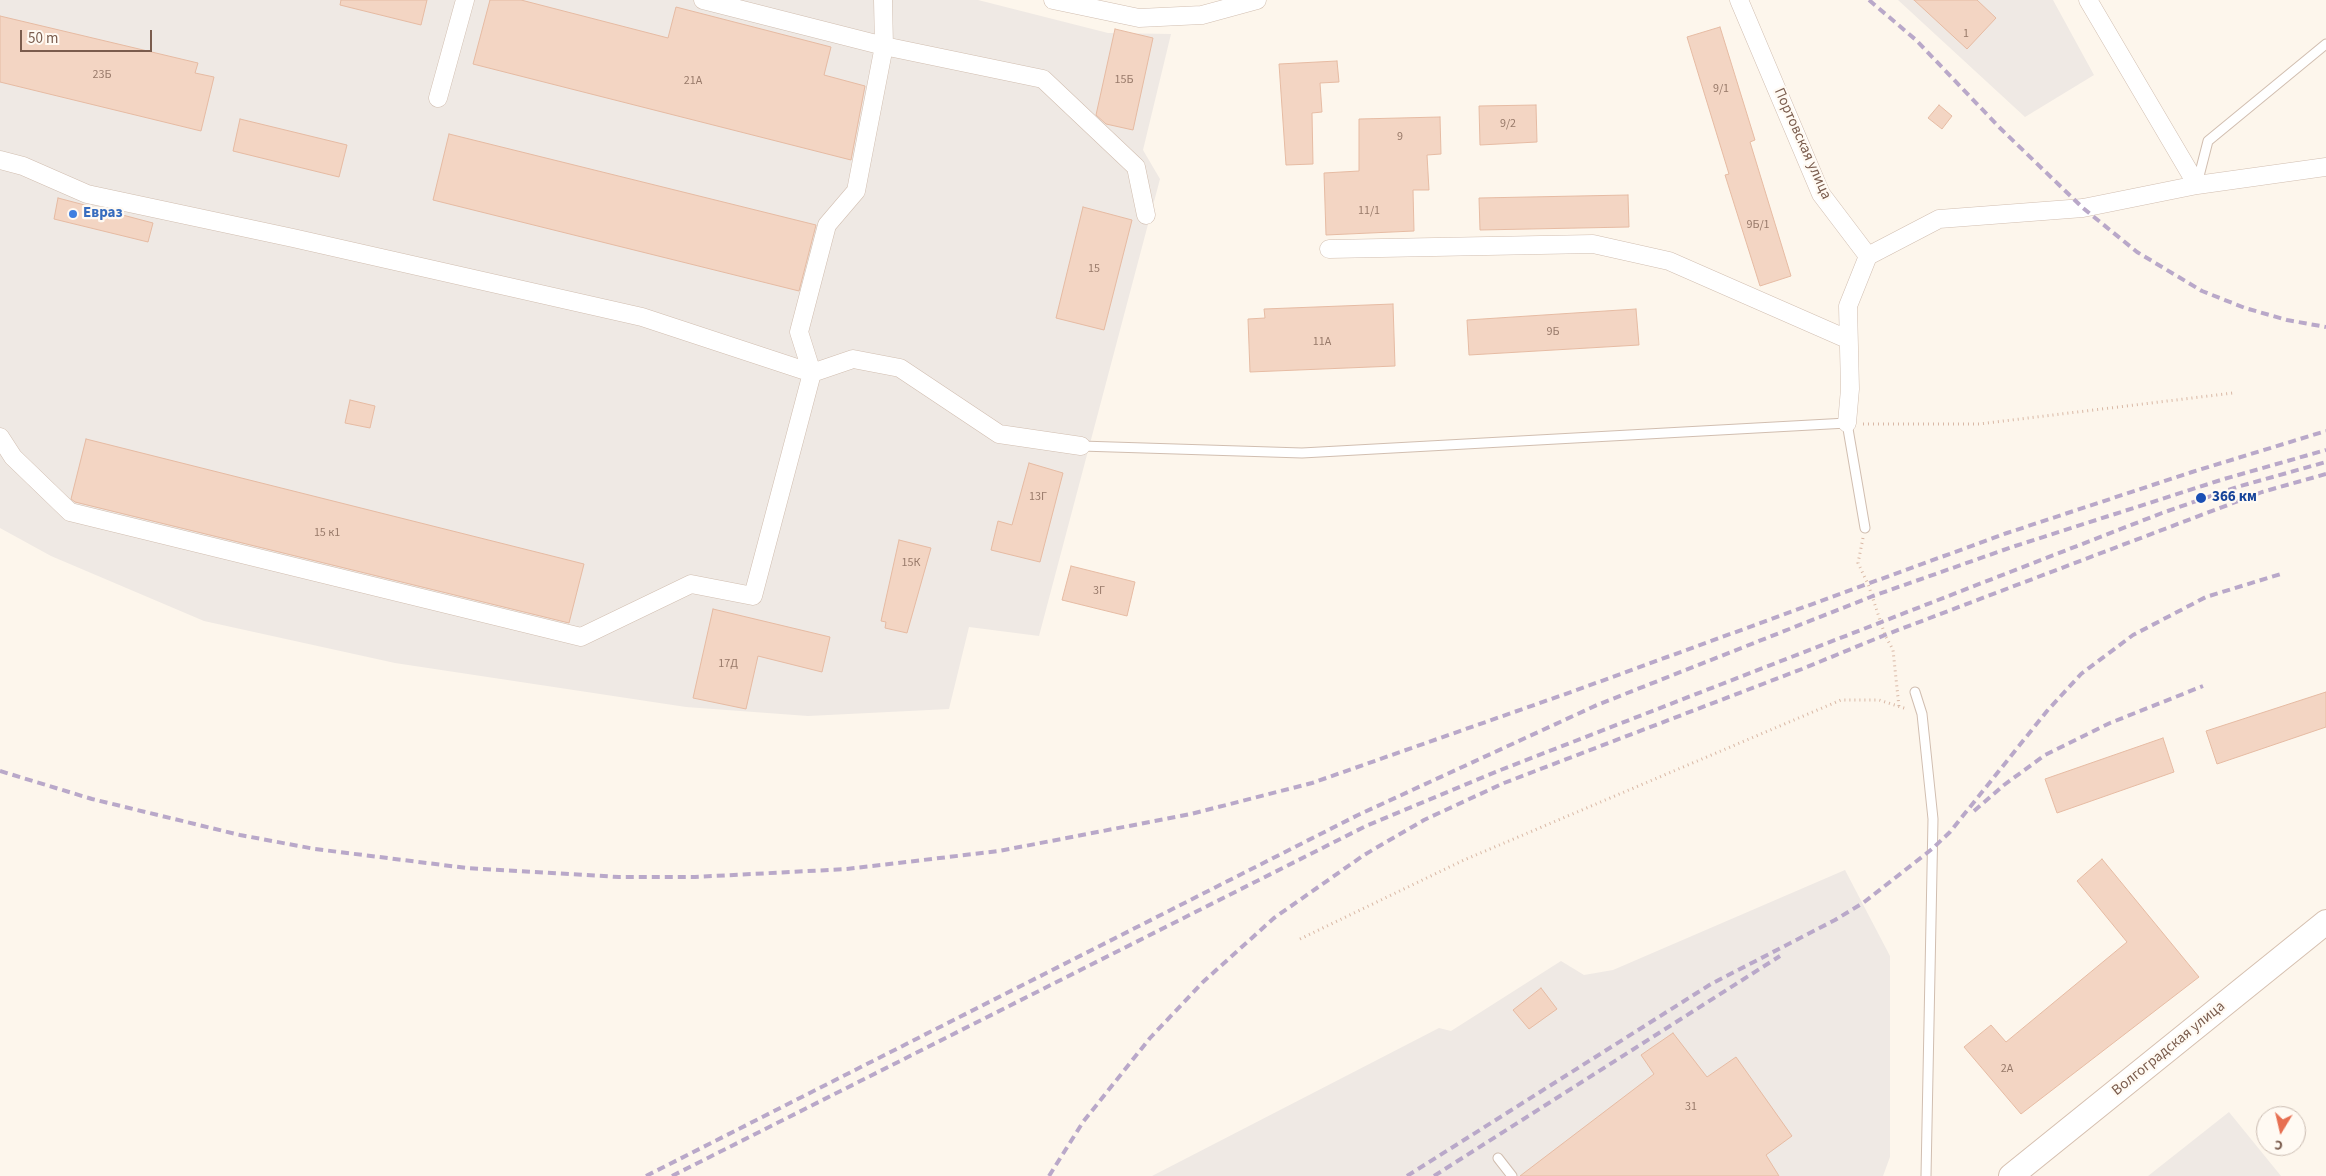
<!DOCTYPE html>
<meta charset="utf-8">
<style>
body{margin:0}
#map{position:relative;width:2326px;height:1176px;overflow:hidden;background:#fdf6ec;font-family:"Source Sans 3",sans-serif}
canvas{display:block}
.north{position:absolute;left:2256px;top:1106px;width:50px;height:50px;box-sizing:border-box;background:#fffaf3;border:1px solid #cabbb1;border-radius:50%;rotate:189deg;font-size:14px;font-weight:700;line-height:20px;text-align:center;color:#7a5c4d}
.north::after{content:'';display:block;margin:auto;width:18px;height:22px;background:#e76f51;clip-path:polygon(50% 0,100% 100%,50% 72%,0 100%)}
.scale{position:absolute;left:20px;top:30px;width:132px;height:22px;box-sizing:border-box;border:2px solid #7a5c4d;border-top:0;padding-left:6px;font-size:15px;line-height:18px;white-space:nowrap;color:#7a5c4d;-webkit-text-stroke:4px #fffaf3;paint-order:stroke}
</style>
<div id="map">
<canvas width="2326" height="1176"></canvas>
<div class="north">С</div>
<div class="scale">50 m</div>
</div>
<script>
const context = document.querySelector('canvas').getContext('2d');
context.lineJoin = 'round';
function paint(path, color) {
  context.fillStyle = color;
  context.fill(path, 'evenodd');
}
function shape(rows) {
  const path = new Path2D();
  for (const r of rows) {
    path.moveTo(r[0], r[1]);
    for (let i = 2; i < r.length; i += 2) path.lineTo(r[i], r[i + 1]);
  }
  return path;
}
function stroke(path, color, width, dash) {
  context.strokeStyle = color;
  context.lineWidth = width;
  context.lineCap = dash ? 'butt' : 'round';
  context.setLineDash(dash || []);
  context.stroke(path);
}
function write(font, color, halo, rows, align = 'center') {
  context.font = font + ' "Source Sans 3",sans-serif';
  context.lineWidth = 4.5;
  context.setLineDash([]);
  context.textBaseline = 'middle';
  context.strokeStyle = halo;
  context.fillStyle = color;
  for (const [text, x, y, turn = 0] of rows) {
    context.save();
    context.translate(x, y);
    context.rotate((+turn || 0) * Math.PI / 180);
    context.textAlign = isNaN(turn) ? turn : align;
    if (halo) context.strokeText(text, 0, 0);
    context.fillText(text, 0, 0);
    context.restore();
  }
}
const industrial = shape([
 [0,0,978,0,1108,33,1171,34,1143,150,1160,179,1039,636,969,627,949,709,808,716,686,707,395,663,204,621,51,556,0,528],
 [1898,0,2053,0,2094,75,2025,117],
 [1845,870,1890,956,1890,1157,1883,1176,1152,1176,1439,1028,1451,1031,1561,961,1584,975,1613,970],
 [2229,1112,2281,1176,2148,1176]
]);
const building = shape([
 [341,0,427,0,421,25,340,5,341,0],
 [490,0,521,0,668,38,676,7,831,47,824,75,865,86,851,160,473,64,490,0],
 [1914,0,1977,0,1996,18,1967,49,1914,0],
 [0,16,198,63,195,73,214,77,201,131,0,82,0,16],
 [1720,27,1755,140,1750,142,1791,276,1760,286,1725,175,1729,174,1687,37,1720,27],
 [1115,29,1153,38,1133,130,1106,124,1096,115,1115,29],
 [1337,61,1339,82,1320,83,1322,112,1312,113,1313,164,1286,165,1279,64,1337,61],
 [1536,105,1537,142,1480,145,1479,106,1536,105],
 [1939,105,1952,116,1942,129,1928,118,1939,105],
 [1440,117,1441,154,1427,155,1429,190,1413,190,1414,231,1326,235,1324,173,1359,171,1359,119,1440,117],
 [240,119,347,145,339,177,233,151,240,119],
 [449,134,816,225,799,291,433,200,449,134],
 [1628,195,1629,227,1480,230,1479,198,1628,195],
 [58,198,153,223,148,242,54,219,58,198],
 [1083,207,1132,220,1104,330,1056,318,1083,207],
 [1393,304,1395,366,1250,372,1248,319,1265,318,1264,309,1393,304],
 [1636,309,1639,345,1469,355,1467,320,1636,309],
 [350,400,375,406,370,428,345,423,350,400],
 [86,439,584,564,569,623,75,502,71,499,86,439],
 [1029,463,1063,473,1040,562,991,550,998,521,1012,525,1029,463],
 [899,540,931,548,907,633,885,628,886,622,881,621,899,540],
 [1071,566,1135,582,1127,616,1062,600,1071,566],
 [713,609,830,637,822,672,758,656,746,709,693,698,713,609],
 [2326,692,2326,727,2217,764,2206,731,2326,692],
 [2163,738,2174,772,2057,813,2045,779,2163,738],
 [2102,859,2199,977,2021,1114,1964,1047,1991,1025,2006,1042,2127,942,2077,881,2102,859],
 [1541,988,1557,1009,1529,1029,1513,1010,1541,988],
 [1673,1033,1707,1077,1736,1057,1792,1136,1766,1155,1779,1176,1520,1176,1654,1074,1641,1055,1673,1033]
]);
const path = shape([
 [1863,424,1979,424,2233,393],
 [1863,538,1858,563,1868,584,1885,635,1893,650,1899,707],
 [1300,939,1464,860,1841,700,1879,700,1907,709]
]);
const lane = shape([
 [2197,184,2208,141,2326,44],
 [1081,446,1302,453,1847,423,1865,528],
 [1915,692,1922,714,1933,819,1926,1176],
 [1498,1158,1512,1176]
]);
const street = shape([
 [703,0,884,46,1043,79,1136,167,1146,215],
 [1053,0,1139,18,1202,15,1257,0],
 [1739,0,1821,194,1868,256,1848,306,1850,389,1847,423],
 [2088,0,2197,185],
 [438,98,465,0],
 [0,160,23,166,87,194,293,238,642,317,812,373,853,359,900,368,999,434,1081,446],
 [1329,249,1593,244,1669,261,1847,339],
 [1868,256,1939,219,2083,208,2197,185,2326,167],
 [0,437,13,457,70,512,581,637,691,584,753,596,812,373,799,332,827,225,856,191,884,46,883,0]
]);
const secondary = shape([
 [2011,1176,2326,922]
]);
const rail = shape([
 [1869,0,1916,40,2000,128,2083,208,2137,252,2202,291,2245,308,2287,320,2326,327],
 [0,771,92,799,240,835,315,849,467,868,619,877,695,877,847,869,999,851,1191,814,1312,783,1574,691,2007,533,2192,472,2326,431],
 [1974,811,2004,785,2045,755,2110,723,2203,686],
 [646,1176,1358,815,1597,705,1873,596,2012,547,2224,479,2326,450],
 [672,1176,1366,826,1498,771,2162,513,2237,487,2326,462],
 [1049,1176,1083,1122,1150,1038,1203,982,1274,918,1364,855,1424,820,1504,783,1802,669,1885,635,2262,492,2326,474],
 [1407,1176,1711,984,1835,920,1863,903,1932,849,1950,832,2047,711,2081,674,2133,635,2206,597,2284,573],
 [1434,1176,1780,956]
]);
const markers = [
 [73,214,5,"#3f7fe0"],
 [2201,498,6,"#1a4fb4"]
];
const numberNames = [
 ["1",1966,34],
 ["23Б",102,75],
 ["15Б",1124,80],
 ["21А",693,81],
 ["9/1",1721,89],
 ["9/2",1508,124],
 ["9",1400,137],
 ["11/1",1369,211],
 ["9Б/1",1758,225],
 ["15",1094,269],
 ["9Б",1553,332],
 ["11А",1322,342],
 ["13Г",1038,497],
 ["15 к1",327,533],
 ["15К",911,563],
 ["3Г",1099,591],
 ["17Д",728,664],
 ["2А",2007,1069],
 ["31",1691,1107]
];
const streetNames = [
 ["Портовская улица",1802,144,66],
 ["Волгоградская улица",2169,1049,-39]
];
const shopNames = [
 ["Евраз",83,214]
];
const transitNames = [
 ["366 км",2212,498]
];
paint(industrial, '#efe9e4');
paint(building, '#f3d5c3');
stroke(building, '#e6bba3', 1);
stroke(lane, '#d1beb0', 11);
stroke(street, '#d1beb0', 19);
stroke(secondary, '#d6c0b0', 26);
stroke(path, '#d9b8a5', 3, [1, 4]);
stroke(lane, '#fff', 9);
stroke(street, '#fff', 18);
stroke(secondary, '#fff', 24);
stroke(rail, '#b9a8c9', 4, [8, 5]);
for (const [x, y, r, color] of markers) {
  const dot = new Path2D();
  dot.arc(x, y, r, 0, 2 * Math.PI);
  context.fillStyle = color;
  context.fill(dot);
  stroke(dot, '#fffaf3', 2);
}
write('12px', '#987a6a', null, numberNames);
write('15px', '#7a5c4d', '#fffaf3', streetNames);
write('bold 15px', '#366cbe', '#fffaf3', shopNames, 'left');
write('bold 15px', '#164399', '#fffaf3', transitNames, 'left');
</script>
